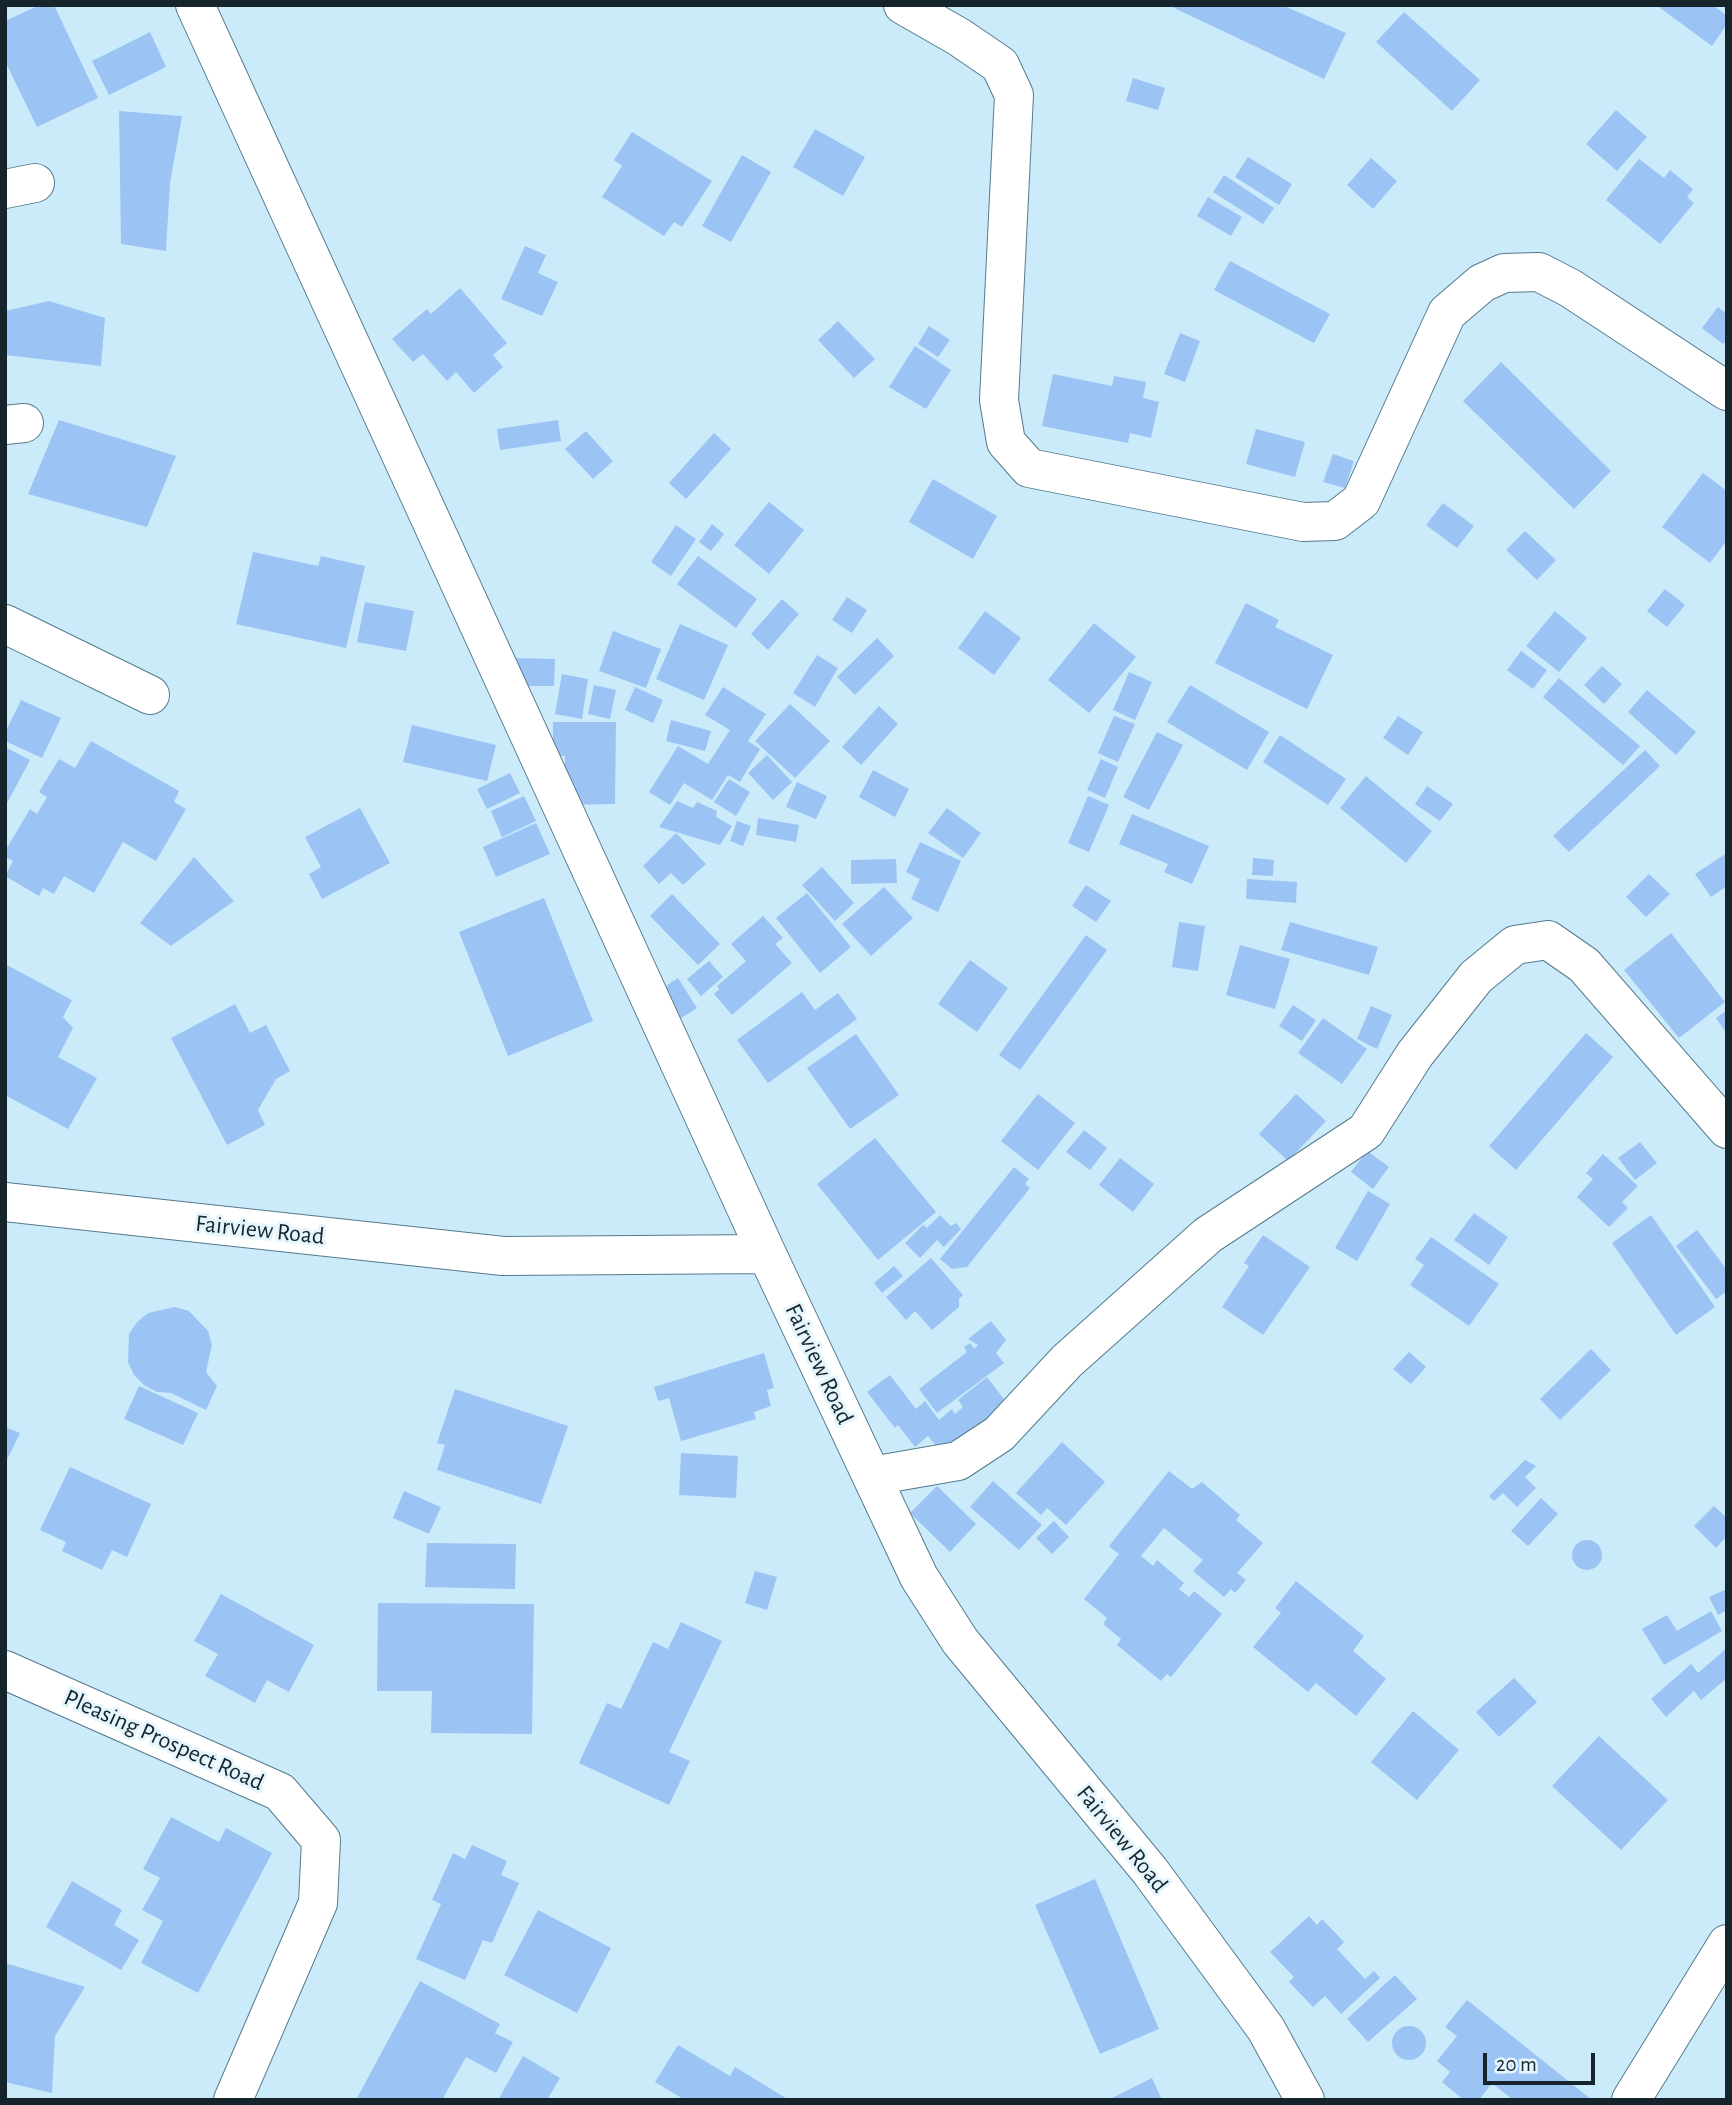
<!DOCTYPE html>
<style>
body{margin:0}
#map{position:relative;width:1732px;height:2105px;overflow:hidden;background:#cbebfa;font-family:"Alegreya Sans",sans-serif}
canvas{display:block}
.frame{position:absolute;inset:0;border:7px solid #15252b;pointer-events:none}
.scale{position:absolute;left:1483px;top:2053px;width:112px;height:32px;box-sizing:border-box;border:4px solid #15252b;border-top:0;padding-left:9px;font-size:21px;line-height:24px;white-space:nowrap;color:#15252b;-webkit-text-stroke:5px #e5f5fd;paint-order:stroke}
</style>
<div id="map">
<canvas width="1732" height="2105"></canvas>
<div class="frame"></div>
<div class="scale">20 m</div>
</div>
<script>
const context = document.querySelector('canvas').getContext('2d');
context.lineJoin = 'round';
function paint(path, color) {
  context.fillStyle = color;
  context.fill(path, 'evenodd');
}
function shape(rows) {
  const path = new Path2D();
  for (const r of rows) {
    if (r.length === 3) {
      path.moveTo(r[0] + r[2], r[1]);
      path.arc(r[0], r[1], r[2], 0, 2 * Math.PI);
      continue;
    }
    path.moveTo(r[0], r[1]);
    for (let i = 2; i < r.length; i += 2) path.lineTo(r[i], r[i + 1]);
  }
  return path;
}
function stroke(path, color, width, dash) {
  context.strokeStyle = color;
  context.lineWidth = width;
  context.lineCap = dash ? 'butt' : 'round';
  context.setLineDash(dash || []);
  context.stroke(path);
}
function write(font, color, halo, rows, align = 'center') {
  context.font = font + ' "Alegreya Sans",sans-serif';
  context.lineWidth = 6;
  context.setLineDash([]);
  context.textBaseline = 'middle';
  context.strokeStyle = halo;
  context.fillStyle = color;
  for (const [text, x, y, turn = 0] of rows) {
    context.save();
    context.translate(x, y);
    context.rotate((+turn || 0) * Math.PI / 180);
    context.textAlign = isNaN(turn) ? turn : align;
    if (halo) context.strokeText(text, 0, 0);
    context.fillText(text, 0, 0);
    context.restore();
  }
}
const building = shape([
 [40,5,54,5,98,98,37,127,5,61,5,21],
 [1168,5,1282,5,1346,33,1324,79],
 [1656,5,1713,5,1727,16,1727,24,1712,46],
 [1404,12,1480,80,1452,111,1376,42],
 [150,32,166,67,109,95,92,61],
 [1133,78,1165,88,1158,110,1126,101],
 [1616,110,1647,137,1617,171,1586,144],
 [119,111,182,116,170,183,166,251,121,244],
 [815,129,865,157,843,196,793,167],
 [632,132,712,181,682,227,674,222,664,236,602,197,622,166,614,160],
 [742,155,771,172,731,242,702,226],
 [1248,157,1292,184,1279,205,1235,177],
 [1371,158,1397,181,1373,209,1347,185],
 [1639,159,1664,178,1670,170,1693,189,1687,197,1694,203,1660,244,1606,200],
 [1224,175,1274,208,1263,224,1213,192],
 [1208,197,1242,217,1231,236,1197,216],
 [525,246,546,255,538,273,558,282,542,316,501,299],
 [1230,261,1330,314,1314,343,1214,290],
 [460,288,507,343,493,355,503,367,474,393,456,372,447,381,423,354,413,362,392,339,427,309,431,314],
 [49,301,105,318,101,366,5,355,5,311],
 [1718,307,1727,314,1727,340,1723,344,1702,328],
 [838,321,875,359,854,378,818,340],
 [929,326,950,340,938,357,918,344],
 [1180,333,1200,341,1185,382,1164,374],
 [915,346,951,370,926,409,889,387],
 [1501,362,1611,471,1574,509,1463,401],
 [1053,374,1112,386,1114,376,1146,382,1143,398,1159,402,1151,438,1130,433,1128,443,1042,426],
 [59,420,176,456,147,527,28,494],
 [558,420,561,441,500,450,497,429],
 [1256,429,1305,442,1295,477,1246,464],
 [586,431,613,461,593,479,565,449],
 [714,433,731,449,686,499,669,483],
 [1333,454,1354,461,1345,488,1323,482],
 [1703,473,1727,491,1727,540,1710,563,1662,527],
 [933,479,997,516,973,559,909,522],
 [769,502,804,530,769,574,734,545],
 [1443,503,1474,526,1457,548,1426,525],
 [712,524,724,534,711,551,699,542],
 [676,525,696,539,671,576,651,562],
 [1525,531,1556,560,1537,580,1506,550],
 [253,552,318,566,321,556,365,566,346,648,236,624],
 [698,556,757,599,736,628,677,584],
 [1665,589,1685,605,1667,627,1647,611],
 [847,597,867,610,852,633,832,620],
 [782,599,799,614,768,650,751,634],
 [365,602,414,611,406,651,357,642],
 [1246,603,1279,620,1275,627,1333,655,1307,709,1215,663],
 [985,611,1021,638,994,675,958,648],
 [1555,611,1587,638,1559,672,1526,646],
 [1094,623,1136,657,1089,713,1048,680],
 [680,624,728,645,704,700,656,679],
 [613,631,661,649,646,688,599,671],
 [877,638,894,656,855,695,837,677],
 [1521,651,1547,670,1533,689,1507,670],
 [817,655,838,668,815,707,793,693],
 [513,658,555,659,554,686,512,686],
 [1602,666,1622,684,1604,704,1584,685],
 [1129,672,1152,682,1135,720,1113,710],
 [562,674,588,679,582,719,555,714],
 [1559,678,1640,746,1623,765,1543,697],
 [594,685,616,690,610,719,588,714],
 [1190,685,1269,732,1247,770,1167,722],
 [635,687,663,700,653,723,625,710],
 [723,687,766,714,748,741,760,749,740,782,728,775,712,800,684,783,670,805,649,792,678,746,708,764,730,730,705,715],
 [1647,690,1696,732,1676,755,1628,712],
 [21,700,61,718,42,758,5,741,5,733],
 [790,704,830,741,795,778,755,741],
 [879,706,898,724,861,765,842,747],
 [1114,716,1135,724,1118,762,1098,753],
 [1398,716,1423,732,1408,755,1383,738],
 [671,720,711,731,705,751,666,741],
 [553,722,616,722,615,804,565,805,565,756,553,756],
 [412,725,496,745,487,781,403,762],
 [1157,732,1183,745,1149,810,1123,797],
 [1280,735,1346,779,1328,805,1263,762],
 [91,741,179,791,174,802,186,809,156,861,123,842,94,893,64,876,54,894,43,888,39,896,5,876,13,861,5,857,5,851,30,809,37,814,47,797,39,792,59,759,75,768],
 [5,747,30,760,5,807],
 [1645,750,1660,766,1569,852,1553,836],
 [767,755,792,782,773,800,748,773],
 [1101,759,1118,767,1105,798,1087,790],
 [873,770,909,789,895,817,859,797],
 [510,773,520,793,487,809,477,789],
 [1366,776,1432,831,1406,863,1340,808],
 [729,779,750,792,736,816,714,802],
 [797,782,827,796,816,819,786,807],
 [1427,786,1453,804,1440,821,1415,804],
 [524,796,536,821,502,837,491,811],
 [1088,796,1109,805,1089,852,1068,843],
 [677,801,693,808,697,802,717,811,716,817,732,826,720,845,659,827],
 [360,808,390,863,322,899,309,874,321,867,305,837],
 [947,808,981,833,963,858,928,833],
 [1132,814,1209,846,1192,884,1164,872,1168,864,1119,844],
 [758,818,799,825,796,842,756,835],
 [737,821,751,826,743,846,730,841],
 [536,823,550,854,496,877,483,847],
 [676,833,706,864,683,885,671,873,659,884,643,866],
 [920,842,961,861,938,912,911,899,920,879,906,872],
 [1727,853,1727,886,1711,897,1695,874],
 [194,857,234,901,171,946,140,923],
 [1253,858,1274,860,1273,876,1252,875],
 [896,859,897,883,851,884,851,860],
 [822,867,854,903,835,921,802,885],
 [1649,874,1670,894,1646,917,1626,897],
 [1247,879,1297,882,1296,903,1246,899],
 [1086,885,1111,901,1096,922,1072,906],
 [884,887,913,918,871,956,842,924],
 [807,893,851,947,820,973,776,918],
 [672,894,720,944,698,965,650,916],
 [544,898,593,1021,508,1056,459,932],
 [763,916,783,938,775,944,792,963,732,1015,714,994,719,989,717,986,746,961,731,944],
 [1179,922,1205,926,1198,971,1172,967],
 [1290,922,1378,947,1369,975,1281,950],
 [1671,933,1725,1002,1679,1038,1624,970],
 [1086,935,1107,950,1020,1070,999,1055],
 [1240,945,1290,959,1275,1009,1226,995],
 [970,960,1008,988,977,1032,938,1004],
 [709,961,723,977,701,996,687,979],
 [7,965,72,1000,63,1017,73,1028,58,1057,97,1078,68,1129,5,1095],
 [678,978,697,1008,675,1022,657,992],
 [802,992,815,1010,838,993,857,1019,768,1083,737,1040],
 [235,1004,250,1033,266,1025,290,1071,276,1079,258,1110,265,1125,227,1145,171,1038],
 [1293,1005,1316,1020,1302,1041,1279,1026],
 [1371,1006,1392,1015,1377,1049,1357,1039],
 [1727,1010,1727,1034,1716,1018],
 [1323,1018,1367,1049,1342,1084,1298,1053],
 [1586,1033,1613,1057,1516,1170,1489,1146],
 [856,1034,899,1095,850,1129,807,1068],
 [1038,1094,1075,1123,1038,1170,1001,1141],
 [1296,1094,1326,1121,1288,1161,1259,1134],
 [1084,1130,1107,1148,1090,1170,1066,1152],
 [875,1138,936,1212,878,1260,817,1184],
 [1640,1142,1657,1163,1635,1180,1618,1158],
 [1367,1151,1389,1167,1373,1189,1351,1172],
 [1603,1154,1638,1186,1622,1202,1628,1208,1609,1227,1577,1197,1593,1179,1586,1173],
 [1120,1158,1154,1184,1133,1212,1099,1185],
 [1014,1167,1029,1179,1025,1184,1030,1188,967,1267,952,1269,940,1259],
 [1368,1191,1390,1204,1357,1261,1335,1248],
 [1474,1213,1508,1237,1489,1265,1454,1240],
 [940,1215,951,1226,956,1223,961,1229,944,1247,937,1240,920,1258,905,1243,923,1225,927,1228],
 [1651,1215,1715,1307,1676,1335,1612,1243],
 [1697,1230,1727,1270,1727,1291,1716,1299,1676,1246],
 [1263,1235,1310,1267,1263,1335,1222,1307,1249,1266,1244,1263],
 [1431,1237,1499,1284,1469,1326,1410,1285,1424,1265,1415,1259],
 [931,1258,963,1295,959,1299,959,1307,932,1330,915,1311,906,1320,886,1297],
 [894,1266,903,1276,882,1293,874,1283],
 [175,1307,189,1311,208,1331,212,1345,206,1372,217,1386,206,1410,171,1393,157,1392,144,1385,134,1375,128,1362,129,1334,137,1322,148,1313],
 [991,1321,1006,1340,996,1353,1004,1363,937,1413,919,1389,967,1352,964,1347,970,1343,974,1349,978,1345,968,1339],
 [1591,1349,1611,1370,1560,1420,1540,1399],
 [1409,1352,1426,1367,1411,1384,1393,1369],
 [764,1353,774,1388,767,1390,771,1406,754,1412,756,1419,681,1441,669,1398,658,1401,654,1387],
 [890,1375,916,1409,925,1401,939,1420,952,1409,955,1414,963,1407,958,1400,987,1377,1010,1407,964,1443,959,1437,941,1452,928,1436,915,1447,898,1425,895,1428,867,1392],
 [139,1386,198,1413,183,1445,124,1419],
 [455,1389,568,1426,541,1504,437,1470,445,1445,437,1443],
 [5,1427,20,1433,5,1464],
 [1062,1442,1105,1482,1066,1525,1047,1508,1041,1515,1016,1493],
 [681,1453,738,1456,736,1498,679,1495],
 [1525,1460,1536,1466,1525,1477,1536,1488,1517,1507,1503,1493,1494,1501,1489,1496],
 [70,1467,151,1504,127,1557,112,1550,102,1570,62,1551,66,1542,40,1530],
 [1169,1471,1192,1489,1202,1482,1240,1515,1236,1520,1263,1543,1237,1573,1246,1580,1235,1593,1231,1589,1224,1597,1193,1571,1203,1560,1164,1528,1141,1556,1153,1566,1157,1560,1184,1583,1179,1589,1189,1597,1194,1591,1222,1614,1171,1677,1167,1674,1161,1681,1117,1645,1121,1639,1103,1624,1107,1618,1084,1599,1119,1554,1109,1546],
 [993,1481,1042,1525,1019,1550,970,1507],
 [937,1486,976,1524,950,1552,910,1513],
 [404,1491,441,1507,429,1534,393,1518],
 [1541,1498,1558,1514,1528,1546,1511,1531],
 [1714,1506,1727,1518,1727,1536,1716,1548,1694,1526],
 [1054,1521,1069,1537,1052,1554,1036,1538],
 [1587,1555,15],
 [427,1543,516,1544,515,1589,425,1587],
 [755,1571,777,1577,767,1610,745,1603],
 [1296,1581,1364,1636,1353,1651,1386,1679,1356,1716,1316,1683,1308,1692,1253,1647,1281,1613,1275,1608],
 [1727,1589,1727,1610,1718,1615,1709,1597],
 [221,1594,314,1645,289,1692,267,1680,255,1703,205,1676,218,1654,194,1641],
 [378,1603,534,1604,532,1734,431,1733,432,1691,377,1691],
 [1711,1611,1722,1631,1664,1665,1642,1629,1667,1615,1677,1631],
 [681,1622,722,1641,669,1752,690,1761,669,1805,579,1763,607,1703,621,1709,653,1642,668,1649],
 [1727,1648,1727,1678,1701,1700,1694,1691,1666,1717,1651,1699,1691,1664,1698,1673],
 [1514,1678,1537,1702,1499,1737,1476,1712],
 [1413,1711,1459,1750,1417,1800,1371,1762],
 [1599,1736,1668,1800,1621,1850,1552,1786],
 [171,1817,219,1842,226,1828,272,1853,198,1993,141,1963,163,1921,142,1910,160,1878,143,1869],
 [472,1845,507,1861,501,1875,519,1883,492,1943,483,1940,465,1980,416,1959,441,1904,432,1900,453,1853,465,1859],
 [1095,1879,1159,2029,1100,2054,1035,1905],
 [72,1881,122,1910,114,1925,139,1940,121,1970,46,1927],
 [538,1910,611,1948,577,2013,504,1975],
 [1309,1916,1317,1925,1322,1919,1344,1942,1337,1949,1365,1979,1374,1971,1380,1978,1341,2014,1325,1996,1313,2007,1289,1982,1294,1977,1270,1952],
 [5,1963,85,1987,55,2036,52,2093,5,2082],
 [1395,1975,1417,1999,1368,2042,1347,2019],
 [420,1981,500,2024,495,2033,513,2042,496,2073,466,2057,442,2100,356,2100],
 [1467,2000,1592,2100,1513,2100,1492,2083,1479,2100,1464,2100,1442,2082,1450,2072,1437,2061,1457,2036,1445,2027],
 [1409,2043,17],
 [678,2045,730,2076,735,2067,789,2100,685,2100,655,2082],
 [523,2056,560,2078,547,2100,498,2100],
 [1152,2078,1162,2100,1108,2100]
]);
const minor = shape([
 [195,5,767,1254,919,1577,960,1641,1150,1871,1266,2029,1305,2100],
 [903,5,959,37,1000,65,1014,95,999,400,1006,442,1029,468,1303,522,1335,521,1361,501,1447,313,1482,283,1504,273,1539,272,1570,288,1727,391],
 [5,189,35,183],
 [5,425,24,423],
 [5,624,150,695],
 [5,1202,503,1256,767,1254],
 [872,1476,958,1461,999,1434,1067,1361,1208,1235,1366,1131,1415,1054,1476,977,1515,945,1548,940,1584,965,1727,1129],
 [5,1670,280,1792,321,1840,318,1903,233,2100],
 [1631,2100,1727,1944]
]);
const streetNames = [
 ["Fairview Road",260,1230,6],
 ["Fairview Road",819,1364,65],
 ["Pleasing Prospect Road",164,1740,24],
 ["Fairview Road",1122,1839,51]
];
paint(building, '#9bc4f5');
stroke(minor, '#557b8c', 40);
stroke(minor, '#fff', 38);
write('24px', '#15252b', '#e5f5fd', streetNames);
</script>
